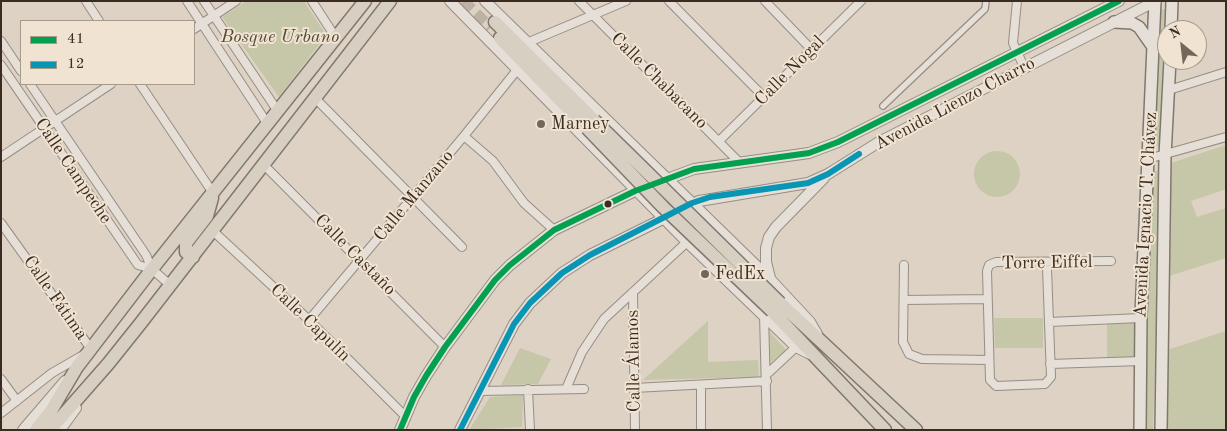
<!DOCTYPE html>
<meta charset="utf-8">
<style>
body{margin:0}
#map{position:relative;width:1227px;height:431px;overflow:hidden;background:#ddd2c3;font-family:"Old Standard TT",serif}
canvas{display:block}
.frame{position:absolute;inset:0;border:2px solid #3b2c23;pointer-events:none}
.legend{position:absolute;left:20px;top:20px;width:175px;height:65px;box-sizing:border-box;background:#f0e3d1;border:1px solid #a89a8b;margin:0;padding:6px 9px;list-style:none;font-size:15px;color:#3b2c23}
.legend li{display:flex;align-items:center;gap:10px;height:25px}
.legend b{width:25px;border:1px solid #a89a8b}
.north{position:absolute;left:1157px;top:20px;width:50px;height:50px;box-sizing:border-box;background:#f0e3d1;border:1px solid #a89a8b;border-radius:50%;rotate:331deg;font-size:14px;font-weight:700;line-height:20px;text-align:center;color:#3b2c23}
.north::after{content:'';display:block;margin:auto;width:18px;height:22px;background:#74665b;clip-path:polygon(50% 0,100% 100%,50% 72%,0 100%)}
</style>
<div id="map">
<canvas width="1227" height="431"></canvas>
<div class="frame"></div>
<ul class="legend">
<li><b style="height:6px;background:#03a04f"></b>41</li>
<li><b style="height:6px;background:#0996b4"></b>12</li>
</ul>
<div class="north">N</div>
</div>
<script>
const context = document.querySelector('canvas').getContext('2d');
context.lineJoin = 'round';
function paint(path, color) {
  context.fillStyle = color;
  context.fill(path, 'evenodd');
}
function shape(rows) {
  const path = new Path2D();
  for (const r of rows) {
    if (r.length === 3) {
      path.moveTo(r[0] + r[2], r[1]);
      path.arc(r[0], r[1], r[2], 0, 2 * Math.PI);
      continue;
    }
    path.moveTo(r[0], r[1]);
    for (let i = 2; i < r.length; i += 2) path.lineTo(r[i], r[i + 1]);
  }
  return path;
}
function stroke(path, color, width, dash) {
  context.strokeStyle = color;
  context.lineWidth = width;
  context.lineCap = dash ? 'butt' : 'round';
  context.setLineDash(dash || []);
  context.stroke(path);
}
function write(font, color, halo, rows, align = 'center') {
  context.font = font + ' "Old Standard TT",serif';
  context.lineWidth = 4;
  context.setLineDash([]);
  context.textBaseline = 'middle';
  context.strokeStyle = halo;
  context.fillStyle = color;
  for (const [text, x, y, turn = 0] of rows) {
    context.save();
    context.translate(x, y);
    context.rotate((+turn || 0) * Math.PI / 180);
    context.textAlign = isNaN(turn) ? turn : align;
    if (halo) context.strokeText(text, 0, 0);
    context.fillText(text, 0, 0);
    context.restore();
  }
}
const green = shape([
 [246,1,304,1,326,35,279,97,222,17],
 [1158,8,1167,10,1162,145,1154,147],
 [1226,145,1226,189,1191,201,1197,217,1226,208,1226,258,1169,276,1168,164],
 [997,174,23],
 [1153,171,1161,171,1153,430,1146,430,1146,361],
 [994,318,1043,318,1043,348,995,348],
 [708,321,708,362,758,360,759,377,643,380],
 [1107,323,1135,323,1134,358,1107,357],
 [768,330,786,350,769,364],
 [1226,331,1226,430,1166,430,1167,350],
 [520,348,551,359,538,384,501,385],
 [523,395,522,427,469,430,490,397]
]);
const primaryTunnel = shape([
 [463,1,490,28]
]);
const pedestrian = shape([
 [883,106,985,9,986,1]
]);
const minor = shape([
 [86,1,99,21],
 [187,1,267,123],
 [204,1,277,110],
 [312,1,336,38],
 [579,1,739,162],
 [669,1,764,97],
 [765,1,812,50],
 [1017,1,1013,43,1024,67],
 [194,29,236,1],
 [1,41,21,71],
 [529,42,626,1],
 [1,65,138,265,152,269,170,285],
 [30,84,146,255,152,269],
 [140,84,213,193],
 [1169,90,1226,72],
 [316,99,462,247],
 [464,136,493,161,524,203,554,230],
 [719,141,861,1],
 [1,157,111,84],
 [1148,159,1226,137],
 [264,165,445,347],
 [1,223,91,349],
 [213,231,309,320,406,417],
 [1044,263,1047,268,1051,377,1045,384,996,386,990,380,987,271,989,265,996,262,1111,261],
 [904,265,903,342,909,354,922,359,989,360],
 [633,292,635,430],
 [904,300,987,299],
 [764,315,767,430],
 [309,320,464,136,517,70],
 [1049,322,1141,318],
 [1050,364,1141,361],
 [766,375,796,347],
 [1,379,17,401],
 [701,385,701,430],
 [634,388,767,381],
 [528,389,530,430],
 [566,389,582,352,604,319,687,242],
 [481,391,584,389],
 [1,413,52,373,85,354]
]);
const tertiary = shape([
 [450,1,687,242,796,347,810,354],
 [485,1,770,279,810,322,817,334],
 [770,278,766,262,766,248,769,237,776,227,824,178],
 [23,430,65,381],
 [60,430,76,408],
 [400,430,414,397,426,376,445,347,495,280,510,265,554,230,635,191,694,169,809,153,838,142,1119,1],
 [460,430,514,324,530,303,562,273,590,255,699,201,808,183,828,174,879,142,1156,1]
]);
const secondary = shape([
 [1114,22,1132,23,1139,27,1153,47],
 [1171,30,1172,1],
 [1140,430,1141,315,1155,1],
 [1161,430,1165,156,1170,60]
]);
const primary = shape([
 [495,22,594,120],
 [500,38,587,128],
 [193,257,186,252,186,243,207,216,212,198],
 [780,303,916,430],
 [772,311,885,430],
 [36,430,51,411,77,367,152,269,365,1],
 [50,430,108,364,140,324,390,1]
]);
const primaryBridge = shape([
 [594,120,780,303],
 [587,128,663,207,772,311]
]);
const bus1 = shape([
 [400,430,414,397,426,376,445,347,495,280,510,265,554,230,635,191,694,169,809,153,838,142,1119,1]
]);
const bus2 = shape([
 [460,430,514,324,530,303,562,273,590,255,692,203,710,197,808,183,828,174,859,154]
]);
const markers = [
 [541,124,5,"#74665b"],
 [608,204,4.5,"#3b2c23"],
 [705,274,5,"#74665b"]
];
const parkNames = [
 ["Bosque Urbano",280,37]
];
const streetNames = [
 ["Calle Nogal",790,71,-45],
 ["Calle Chabacano",659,81,45],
 ["Avenida Lienzo Charro",955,104,-28],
 ["Calle Campeche",73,171,56],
 ["Calle Manzano",414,196,-50],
 ["Avenida Ignacio T. Chávez",1146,215,-87],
 ["Calle Castaño",355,255,45],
 ["Torre Eiffel",1047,263,-1],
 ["Calle Fátima",55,298,55],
 ["Calle Capulín",310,323,44],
 ["Calle Álamos",634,361,-91]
];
const poiNames = [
 ["Marney",551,124],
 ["FedEx",715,274]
];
paint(green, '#c6c6a8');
stroke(primaryTunnel, '#bdb1a3', 12, [12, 6]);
stroke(pedestrian, '#968e85', 8);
stroke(minor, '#968e85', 10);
stroke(tertiary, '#968e85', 12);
stroke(secondary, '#80786f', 14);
stroke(primary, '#80786f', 15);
stroke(pedestrian, '#e5dfd7', 5.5);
stroke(minor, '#e5dfd7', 8);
stroke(tertiary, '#e5dfd7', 10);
stroke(secondary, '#e5dfd7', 11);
stroke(primary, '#d8cfc3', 12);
stroke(primaryBridge, '#80786f', 15, []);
stroke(primaryBridge, '#d8cfc3', 12);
stroke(bus1, '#03a04f', 6);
stroke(bus2, '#0996b4', 6);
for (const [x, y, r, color] of markers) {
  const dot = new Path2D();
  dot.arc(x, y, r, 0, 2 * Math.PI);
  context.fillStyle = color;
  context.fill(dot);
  stroke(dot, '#f0e3d1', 2);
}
write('italic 18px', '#534939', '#f0e3d1', parkNames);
write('18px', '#3b2c23', '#f0e3d1', streetNames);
write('18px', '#3b2c23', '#f0e3d1', poiNames, 'left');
</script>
